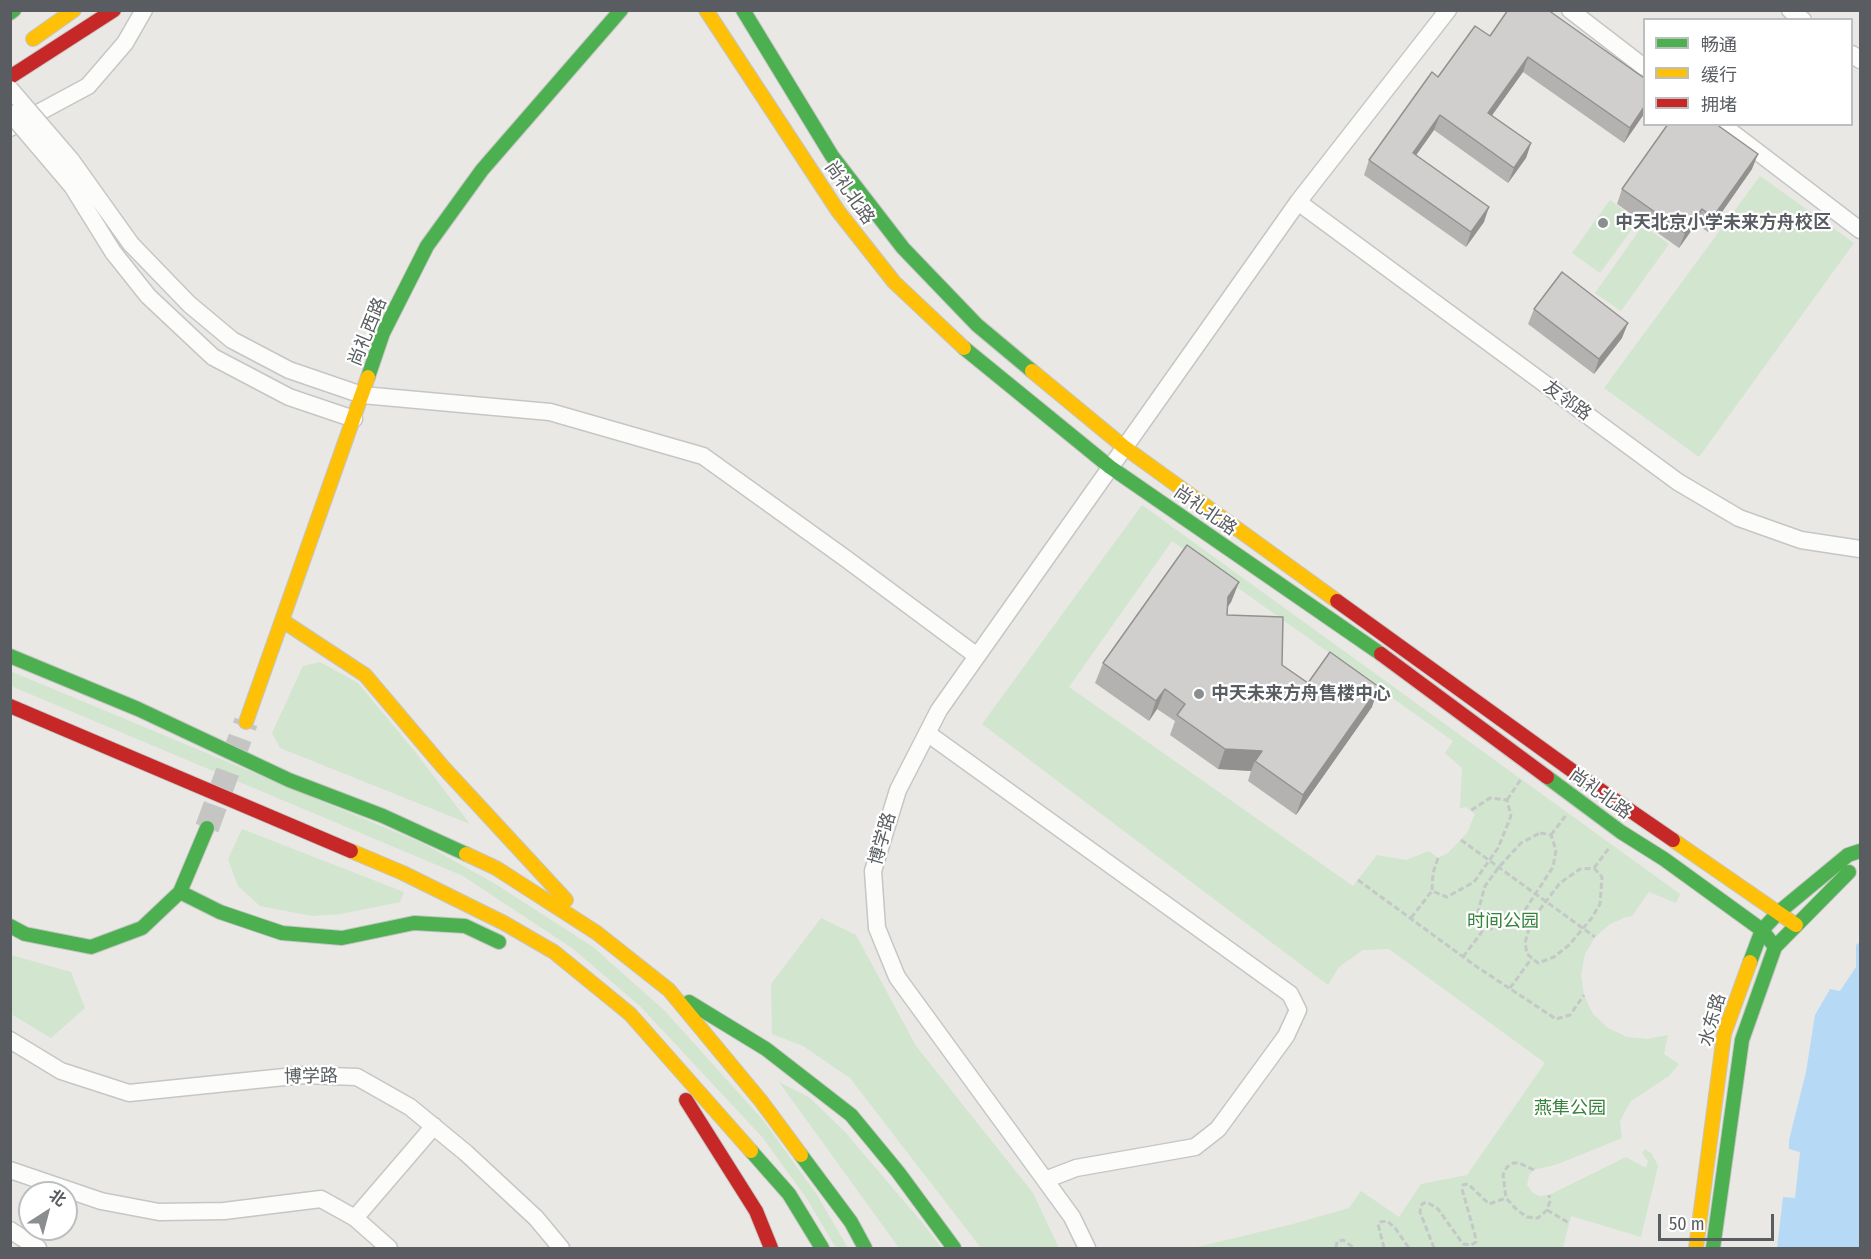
<!DOCTYPE html>
<meta charset="utf-8">
<style>
body{margin:0}
#map{position:relative;width:1871px;height:1259px;overflow:hidden;background:#e9e8e4;font-family:"Fira Sans Condensed","Noto Sans SC",sans-serif}
canvas{display:block}
.frame{position:absolute;inset:0;border:12px solid #595d61;pointer-events:none}
.legend{position:absolute;left:1643px;top:18px;width:210px;height:108px;box-sizing:border-box;background:#fff;border:2px solid #bdbec0;margin:0;padding:8px 10px;list-style:none;font-size:18px;color:#595d61}
.legend li{display:flex;align-items:center;gap:12px;height:30px}
.legend b{width:30px;border:2px solid #bdbec0}
.north{position:absolute;left:18px;top:1181px;width:60px;height:60px;box-sizing:border-box;background:#fff;border:2px solid #bdbec0;border-radius:50%;rotate:36deg;font-size:16px;font-weight:700;line-height:24px;text-align:center;color:#595d61}
.north::after{content:'';display:block;margin:auto;width:21px;height:27px;background:#8b8e8f;clip-path:polygon(50% 0,100% 100%,50% 72%,0 100%)}
.scale{position:absolute;left:1658px;top:1214px;width:116px;height:27px;box-sizing:border-box;border:3px solid #595d61;border-top:0;padding-left:8px;font-size:18px;line-height:21px;white-space:nowrap;color:#595d61;-webkit-text-stroke:4px #fff;paint-order:stroke}
</style>
<div id="map">
<canvas width="1871" height="1259"></canvas>
<div class="frame"></div>
<ul class="legend">
<li><b style="height:8px;background:#4caf50"></b>畅通</li>
<li><b style="height:8px;background:#ffc107"></b>缓行</li>
<li><b style="height:8px;background:#c62828"></b>拥堵</li>
</ul>
<div class="north">北</div>
<div class="scale">50 m</div>
</div>
<script>
const context = document.querySelector('canvas').getContext('2d');
context.lineJoin = 'round';
function paint(path, color) {
  context.fillStyle = color;
  context.fill(path, 'evenodd');
}
function shape(rows) {
  const path = new Path2D();
  for (const r of rows) {
    path.moveTo(r[0], r[1]);
    for (let i = 2; i < r.length; i += 2) path.lineTo(r[i], r[i + 1]);
  }
  return path;
}
function stroke(path, color, width, dash) {
  context.strokeStyle = color;
  context.lineWidth = width;
  context.lineCap = dash ? 'butt' : 'round';
  context.setLineDash(dash || []);
  context.stroke(path);
}
function write(font, color, halo, rows, align = 'center') {
  context.font = font + ' "Fira Sans Condensed","Noto Sans SC",sans-serif';
  context.lineWidth = 4.5;
  context.setLineDash([]);
  context.textBaseline = 'middle';
  context.strokeStyle = halo;
  context.fillStyle = color;
  for (const [text, x, y, turn = 0] of rows) {
    context.save();
    context.translate(x, y);
    context.rotate((+turn || 0) * Math.PI / 180);
    context.textAlign = isNaN(turn) ? turn : align;
    if (halo) context.strokeText(text, 0, 0);
    context.fillText(text, 0, 0);
    context.restore();
  }
}
const green = shape([
 [1760,176,1854,243,1699,457,1604,388],
 [1610,200,1638,221,1600,273,1572,253],
 [1643,225,1669,244,1621,311,1595,293],
 [1142,505,1680,894,1676,903,1649,892,1632,916,1626,917,1610,924,1595,937,1585,954,1581,975,1584,995,1593,1014,1608,1028,1627,1037,1647,1039,1668,1035,1664,1054,1679,1064,1669,1076,1631,1101,1620,1121,1622,1138,1558,1164,1534,1170,1529,1175,1527,1185,1532,1192,1539,1196,1549,1195,1626,1157,1646,1168,1648,1161,1642,1153,1645,1149,1652,1154,1658,1166,1641,1237,1571,1216,1563,1248,1193,1248,1293,1224,1349,1208,1361,1191,1399,1217,1421,1184,1467,1175,1545,1063,1389,949,1363,950,1339,967,1328,985,982,724],
 [1172,541,1453,741,1445,753,1462,768,1460,808,1466,807,1475,814,1467,833,1448,853,1438,858,1429,851,1406,860,1377,855,1353,886,1069,687],
 [320,662,358,683,416,753,470,824,280,748,272,733,303,666],
 [10,671,424,844,497,885,593,947,664,1010,763,1120,817,1195,848,1248,836,1248,807,1199,763,1138,639,1005,572,948,463,876,11,686],
 [242,829,404,892,400,902,341,914,312,916,260,906,238,886,228,859],
 [821,918,856,935,916,1046,1033,1193,1059,1248,981,1248,850,1078,803,1046,772,1034,771,984],
 [11,955,71,972,85,1008,51,1038,11,1014],
 [779,1082,810,1098,845,1132,920,1220,942,1248,899,1248]
]);
const water = shape([
 [1860,942,1860,1248,1777,1248,1783,1197,1795,1198,1800,1152,1789,1149,1789,1140,1806,1072,1815,1015,1830,989,1840,991,1856,967,1856,945]
]);
const secondaryTunnel = shape([
 [207,828,246,722]
]);
const path = shape([
 [1507,800,1521,779],
 [1540,833,1551,835,1556,850,1553,867,1523,913,1506,928,1484,929,1476,919,1485,886,1499,867,1521,843,1540,833],
 [1551,835,1566,815],
 [1461,840,1595,937],
 [1438,858,1433,873,1432,891,1447,897,1474,882,1498,848,1511,816,1507,800,1490,798,1470,811],
 [1594,868,1602,877,1600,904,1591,919,1569,945,1554,957,1538,963,1527,954,1525,943,1531,921,1560,883,1580,869,1594,868],
 [1594,868,1609,848],
 [1358,880,1477,967,1556,1019,1570,1015,1584,995],
 [1411,918,1432,891],
 [1463,957,1484,929],
 [1510,988,1532,958],
 [1534,1170,1519,1163,1513,1163,1507,1167,1503,1175,1506,1198,1517,1210,1527,1217,1538,1218,1547,1210,1550,1201,1549,1195],
 [1547,1210,1569,1223],
 [1336,1248,1337,1242,1343,1240,1354,1248],
 [1384,1248,1378,1224,1380,1222,1387,1221,1395,1228,1409,1248],
 [1434,1248,1420,1212,1422,1204,1427,1202,1438,1209,1463,1244,1471,1245,1476,1242,1475,1235,1462,1189,1463,1185,1468,1184,1489,1204,1506,1198]
]);
const street = shape([
 [1570,10,1644,67],
 [1790,10,1803,20],
 [1852,54,1860,60],
 [1721,124,1860,230],
 [10,128,88,86,125,43,144,10],
 [1298,202,1678,482,1739,518,1801,540,1860,549],
 [131,244,189,304,232,340,289,370,362,395,550,412,703,456,845,558,977,656],
 [113,252,148,296,213,357,289,397,354,419],
 [927,733,1290,994,1298,1010,1286,1036,1218,1129,1195,1147,1076,1168,1045,1180],
 [10,1040,61,1071,129,1093,304,1075,357,1077,410,1107,466,1153,536,1218,561,1248],
 [10,1170,101,1201,159,1212,224,1211,321,1199,355,1218,389,1248],
 [355,1218,434,1126],
 [10,1230,38,1248],
 [1087,1248,1072,1217,897,977,877,928,873,871,898,790,939,710,1298,202,1448,10]
]);
const fast = shape([
 [743,10,832,156,903,248,977,325,1032,371],
 [10,13,14,10],
 [964,348,1110,467,1381,654],
 [368,377,383,333,427,246,482,170,621,10],
 [10,656,138,709,289,780,383,816,466,854],
 [1547,777,1621,832,1664,859,1762,930,1775,947],
 [180,892,220,912,282,933,342,938,414,923,465,926,499,942],
 [10,926,25,934,91,947,142,928,180,892,207,828],
 [1750,962,1762,930,1779,912,1848,855,1860,851],
 [689,1002,766,1049,851,1115,898,1172,954,1248],
 [751,1151,789,1194,822,1248],
 [801,1155,851,1222,865,1248],
 [1713,1248,1742,1040,1775,947,1849,872]
]);
const slow = shape([
 [706,10,838,211,894,282,964,348],
 [33,39,74,10],
 [1032,371,1124,447,1337,601],
 [283,621,365,675,443,767,566,900],
 [246,722,368,377],
 [1673,840,1796,925],
 [351,851,403,873,504,923,554,952,630,1014,751,1151],
 [466,854,496,868,597,933,669,990,761,1101,801,1155],
 [1696,1248,1724,1034,1750,962]
]);
const jam = shape([
 [10,77,114,10],
 [1337,601,1574,772,1673,840],
 [1381,654,1547,777],
 [10,706,351,851],
 [686,1100,756,1211,771,1248]
]);
const streetBridge = shape([
 [10,89,71,160,131,244],
 [10,113,72,186,113,252]
]);
const wall = shape([
 [1490,36,1644,114,1624,143,1523,72,1492,115,1531,143,1526,158,1508,183,1434,130,1416,155,1484,222,1466,247,1364,175,1369,160,1438,77],
 [1752,169,1708,232,1696,224,1679,248,1617,204,1622,189],
 [1534,309,1622,338,1594,374,1528,324],
 [1239,582,1231,602,1227,608,1227,615,1282,665,1308,683,1372,707,1296,815,1248,781,1251,771,1218,769,1170,735,1175,721,1157,709,1149,721,1095,683,1103,663]
]);
const shadedWall = shape([
 [1528,57,1523,72,1483,128,1488,113],
 [1644,107,1644,114,1624,143,1630,128],
 [1440,115,1434,130,1407,168,1413,153],
 [1531,143,1526,158,1508,183,1514,168],
 [1758,154,1752,169,1708,232,1713,217],
 [1489,207,1484,222,1466,247,1471,232],
 [1702,209,1696,224,1679,248,1685,233],
 [1628,323,1622,338,1594,374,1599,359],
 [1239,582,1231,602,1221,617,1228,597],
 [1379,687,1372,707,1296,815,1303,795],
 [1165,689,1157,709,1149,721,1156,701],
 [1225,749,1262,751,1255,761,1251,771,1218,769]
]);
const building = shape([
 [1508,10,1548,10,1644,78,1644,107,1630,128,1528,57,1488,113,1531,143,1514,168,1440,115,1413,153,1489,207,1471,232,1369,160,1432,72,1438,77,1475,26,1490,36,1508,10],
 [1668,124,1716,124,1758,154,1713,217,1702,209,1685,233,1622,189,1668,124],
 [1562,272,1628,323,1599,359,1534,309,1562,272],
 [1187,545,1239,582,1228,597,1227,615,1283,617,1282,665,1308,683,1330,652,1379,687,1303,795,1255,761,1262,751,1225,749,1177,715,1185,704,1165,689,1156,701,1103,663,1187,545]
]);
const markers = [
 [1603,223,6,"#8b8e8f"],
 [1199,694,6,"#8b8e8f"]
];
const streetNames = [
 ["尚礼北路",849,193,55],
 ["尚礼西路",368,332,-68],
 ["友邻路",1567,401,36],
 ["尚礼北路",1205,511,35],
 ["尚礼北路",1600,794,36],
 ["博学路",883,839,-74],
 ["水东路",1713,1020,-74],
 ["博学路",311,1077,-1]
];
const poiNames = [
 ["中天北京小学未来方舟校区",1615,223],
 ["中天未来方舟售楼中心",1211,694]
];
const parkNames = [
 ["时间公园",1503,922],
 ["燕隼公园",1570,1109]
];
paint(green, '#d1e5cf');
paint(water, '#b6daf5');
stroke(secondaryTunnel, '#c5c5c3', 24, [24, 12]);
stroke(street, '#c6c6c6', 19);
stroke(fast, '#c5c5c4', 16);
stroke(slow, '#c5c5c4', 16);
stroke(jam, '#c5c5c4', 16);
stroke(path, '#c4c9c7', 3, [6, 3]);
stroke(street, '#fcfcfb', 16);
stroke(fast, '#4caf50', 14);
stroke(slow, '#ffc107', 14);
stroke(jam, '#c62828', 14);
stroke(streetBridge, '#c6c6c6', 19, []);
stroke(streetBridge, '#fcfcfb', 16);
paint(wall, '#b3b2b0');
paint(shadedWall, '#929190');
paint(building, '#d0cfcd');
stroke(building, '#929190', 1.5);
for (const [x, y, r, color] of markers) {
  const dot = new Path2D();
  dot.arc(x, y, r, 0, 2 * Math.PI);
  context.fillStyle = color;
  context.fill(dot);
  stroke(dot, '#fff', 2);
}
write('18px', '#595d61', '#fff', streetNames);
write('bold 18px', '#595d61', '#fff', poiNames, 'left');
write('18px', '#37833b', '#fff', parkNames);
</script>
